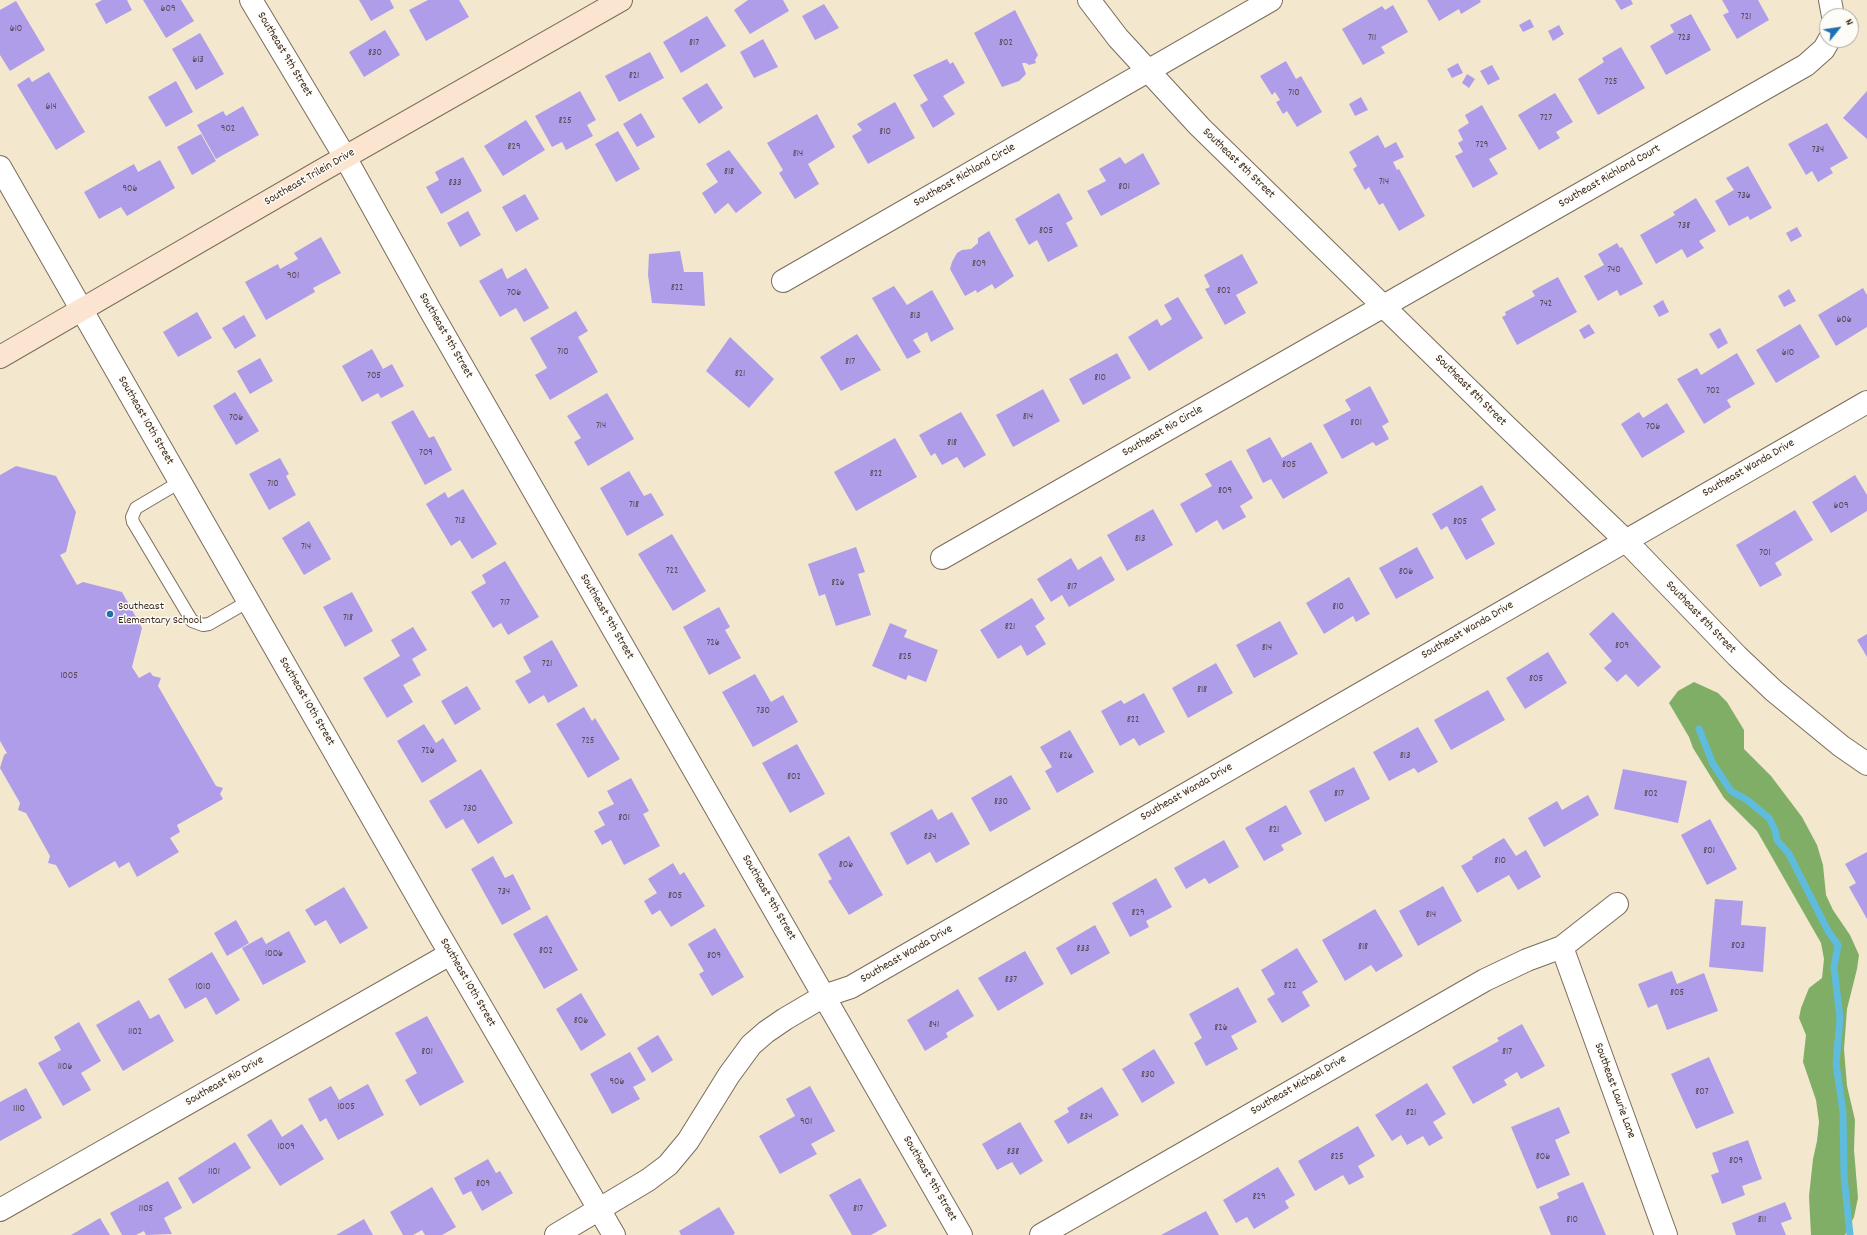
<!DOCTYPE html>
<style>
body{margin:0}
#map{position:relative;width:1867px;height:1235px;overflow:hidden;background:#f3e7ce;font-family:Dekko,sans-serif}
canvas{display:block}
.north{position:absolute;left:1819px;top:8px;width:40px;height:40px;box-sizing:border-box;background:#fdfcf7;border:1px solid #afa8a0;border-radius:50%;rotate:60deg;font-size:11px;font-weight:700;line-height:16px;text-align:center;color:#3b2a1e}
.north::after{content:'';display:block;margin:auto;width:14px;height:18px;background:#1f6fb2;clip-path:polygon(50% 0,100% 100%,50% 72%,0 100%)}
</style>
<div id="map">
<canvas width="1867" height="1235"></canvas>
<div class="north">N</div>
</div>
<script>
const context = document.querySelector('canvas').getContext('2d');
context.lineJoin = 'round';
function paint(path, color) {
  context.fillStyle = color;
  context.fill(path, 'evenodd');
}
function shape(rows) {
  const path = new Path2D();
  for (const r of rows) {
    path.moveTo(r[0], r[1]);
    for (let i = 2; i < r.length; i += 2) path.lineTo(r[i], r[i + 1]);
  }
  return path;
}
function stroke(path, color, width, dash) {
  context.strokeStyle = color;
  context.lineWidth = width;
  context.lineCap = dash ? 'butt' : 'round';
  context.setLineDash(dash || []);
  context.stroke(path);
}
function write(font, color, halo, rows, align = 'center') {
  context.font = font + ' Dekko,sans-serif';
  context.lineWidth = 3;
  context.setLineDash([]);
  context.textBaseline = 'middle';
  context.strokeStyle = halo;
  context.fillStyle = color;
  for (const [text, x, y, turn = 0] of rows) {
    context.save();
    context.translate(x, y);
    context.rotate((+turn || 0) * Math.PI / 180);
    context.textAlign = isNaN(turn) ? turn : align;
    if (halo) context.strokeText(text, 0, 0);
    context.fillText(text, 0, 0);
    context.restore();
  }
}
const forest = shape([
 [1694,682,1718,693,1727,702,1744,730,1744,749,1771,776,1802,817,1817,845,1823,865,1826,895,1833,910,1850,935,1859,955,1857,969,1847,1009,1844,1049,1847,1086,1855,1120,1854,1150,1858,1198,1854,1217,1845,1235,1811,1235,1809,1196,1813,1159,1817,1141,1819,1122,1816,1100,1803,1062,1806,1035,1799,1018,1801,1008,1809,988,1822,978,1824,959,1821,943,1757,831,1724,798,1693,748,1689,737,1669,703,1678,691]
]);
const stream = shape([
 [1699,729,1713,764,1731,791,1747,800,1769,818,1775,830,1777,840,1789,854,1828,931,1838,945,1834,967,1840,1019,1836,1063,1843,1112,1844,1176,1850,1235]
]);
const building = shape([
 [102,0,127,0,132,10,106,24,95,4],
 [143,0,181,0,194,21,166,38],
 [359,0,390,0,394,8,371,21],
 [428,0,459,0,469,17,426,41,409,10],
 [748,0,783,0,789,11,750,34,734,10],
 [1427,0,1480,0,1481,2,1461,14,1459,9,1439,21],
 [1615,0,1631,0,1633,4,1621,10],
 [1722,0,1758,0,1769,20,1737,39,1723,15,1729,12],
 [16,1,45,50,10,71,0,55,0,10],
 [824,4,839,28,815,40,802,16],
 [1393,5,1408,32,1381,47,1385,53,1363,65,1342,29,1382,6,1385,10],
 [1015,10,1038,55,1035,60,1036,63,1029,65,1026,63,1022,63,1026,74,1019,81,1002,87,974,33],
 [1691,14,1711,50,1666,75,1650,46,1674,32,1670,25],
 [707,16,726,46,681,73,663,42],
 [1530,19,1534,27,1523,32,1519,25],
 [1559,25,1564,34,1553,41,1548,31],
 [385,30,400,55,364,77,349,52],
 [200,33,224,74,196,90,172,49],
 [763,39,778,67,754,78,740,52],
 [1621,47,1645,88,1598,115,1578,79,1604,62,1602,58],
 [650,52,664,78,619,102,605,76],
 [947,59,950,64,953,62,965,83,943,96,955,114,933,128,920,105,928,100,913,75],
 [1286,61,1296,79,1301,76,1322,112,1297,127,1287,111,1283,114,1276,102,1280,100,1275,92,1272,95,1260,76],
 [1458,63,1463,73,1452,78,1447,69],
 [1492,65,1500,79,1488,85,1480,71],
 [49,72,85,132,56,150,17,85,29,77,32,82],
 [1467,74,1475,79,1469,88,1462,83],
 [176,81,193,112,166,127,148,97],
 [707,83,723,108,699,124,682,98],
 [580,91,596,120,587,125,593,136,566,150,562,142,552,147,535,116],
 [1867,91,1867,139,1843,118],
 [1555,93,1573,122,1556,132,1560,138,1539,150,1518,115],
 [1361,97,1368,110,1355,116,1349,104],
 [895,102,915,138,868,164,852,136,862,130,857,124],
 [1482,105,1507,149,1489,159,1498,174,1473,188,1455,156,1463,152,1458,143,1463,140,1458,130,1469,123,1465,115],
 [243,106,259,135,216,159,197,125,223,111,226,116],
 [641,113,655,137,637,147,623,124],
 [817,114,835,147,808,164,819,184,795,199,779,173,783,170,767,143],
 [526,120,545,150,503,176,484,146],
 [1827,123,1848,158,1830,168,1833,173,1818,182,1812,171,1806,175,1788,144],
 [618,131,640,169,616,182,595,144],
 [201,134,216,161,192,175,177,147],
 [1378,135,1385,148,1396,142,1404,157,1393,162,1397,170,1399,169,1425,216,1399,231,1383,203,1379,205,1369,187,1365,190,1353,169,1357,166,1349,152],
 [729,150,762,193,736,213,728,203,715,214,702,193,718,182,706,164],
 [1143,153,1160,184,1101,216,1087,191,1106,181,1099,169,1120,157,1125,164],
 [463,157,482,191,441,214,426,187,439,180,435,172],
 [160,160,175,188,127,216,121,207,99,219,84,192,134,164,138,172],
 [1748,166,1772,208,1750,220,1748,216,1729,226,1715,201,1734,190,1726,178],
 [1059,193,1073,219,1066,223,1078,246,1048,262,1037,240,1029,245,1015,219],
 [525,194,539,219,516,232,502,207],
 [1696,198,1716,231,1699,241,1704,248,1687,258,1682,249,1656,264,1640,235,1675,215,1673,212],
 [468,211,481,235,460,247,447,223],
 [1797,227,1802,236,1791,242,1786,233],
 [989,231,1014,276,995,289,992,284,977,293,976,290,965,296,950,269,952,262,957,253,962,250,971,249,978,243,978,238],
 [321,237,341,273,313,288,315,292,266,320,245,282,278,264,280,269,298,259,294,253],
 [1617,243,1620,248,1622,247,1643,284,1620,296,1617,290,1598,301,1584,276,1604,265,1598,254],
 [680,251,684,272,703,272,705,306,652,303,648,275,649,254],
 [1242,254,1258,283,1236,295,1246,313,1225,325,1205,289,1210,287,1204,275],
 [502,268,507,279,526,268,549,308,524,322,516,308,500,317,479,281],
 [1558,277,1577,312,1517,345,1502,317,1506,315,1505,312,1535,296,1532,291],
 [894,286,907,305,932,290,954,329,931,342,927,332,913,340,921,352,907,359,872,298],
 [1863,288,1867,295,1867,327,1836,346,1818,315],
 [1789,289,1796,301,1784,307,1778,296],
 [1178,297,1203,338,1149,371,1128,337,1157,319,1161,326,1172,319,1164,305],
 [1663,300,1669,312,1659,317,1653,306],
 [576,311,588,331,578,337,598,372,550,400,535,375,547,368,530,338],
 [197,312,212,338,178,357,163,332],
 [244,315,256,336,235,349,222,328],
 [1589,324,1595,333,1584,339,1579,330],
 [1800,324,1820,357,1776,383,1756,350],
 [1720,328,1728,343,1718,349,1709,334],
 [857,334,881,370,841,391,820,357],
 [730,337,774,379,749,408,706,371],
 [372,349,383,369,392,364,404,386,381,398,378,393,362,402,342,366],
 [1117,353,1131,378,1083,405,1069,379],
 [1737,353,1755,384,1727,400,1731,407,1704,424,1677,379,1697,368,1701,375],
 [260,358,273,381,250,394,237,371],
 [1370,386,1389,422,1382,426,1389,439,1376,446,1373,442,1342,459,1323,425,1351,410,1345,400],
 [1043,389,1060,421,1013,447,996,415],
 [235,392,259,431,236,445,213,406],
 [607,393,634,439,588,466,574,442,581,438,567,416],
 [1667,403,1685,432,1642,458,1621,424,1639,412,1643,418],
 [413,410,429,438,434,436,452,470,425,485,391,422],
 [961,412,986,455,964,468,957,457,942,465,935,453,931,456,919,435],
 [1270,437,1282,458,1311,442,1328,473,1283,499,1271,479,1263,483,1246,450],
 [895,438,917,477,856,511,834,472],
 [280,458,289,474,286,476,296,495,269,510,249,474],
 [1231,460,1253,498,1240,506,1246,517,1223,530,1217,520,1196,533,1180,504,1212,486,1205,474],
 [16,466,56,476,76,512,66,552,60,555,77,585,83,582,122,592,142,628,132,667,139,678,150,672,153,676,161,678,158,686,216,786,223,788,220,794,223,799,177,825,180,832,170,838,179,852,137,877,129,862,119,868,115,861,69,888,56,865,48,863,50,856,26,813,18,810,20,803,0,768,4,755,7,753,0,741,0,475],
 [629,471,644,496,651,493,664,515,627,536,600,488],
 [1855,475,1867,495,1867,511,1831,533,1812,502],
 [1482,485,1496,510,1481,519,1495,544,1466,560,1447,526,1441,530,1432,514],
 [463,489,497,544,472,559,460,540,451,546,426,504,445,492,448,498],
 [1153,509,1173,545,1127,571,1107,535],
 [1795,510,1813,540,1775,563,1782,575,1760,587,1736,545],
 [309,521,331,559,304,575,282,538],
 [672,534,706,591,673,611,638,554],
 [856,547,865,572,858,574,871,615,836,626,825,594,819,596,808,564],
 [1417,547,1434,578,1396,599,1379,568],
 [1101,556,1115,580,1069,607,1062,595,1051,602,1037,579,1071,558,1078,570],
 [505,561,539,617,508,635,501,623,493,628,471,592,486,583,482,575],
 [1349,577,1370,614,1356,622,1353,616,1324,634,1306,603],
 [352,592,373,631,345,647,323,607],
 [1032,598,1045,619,1035,626,1046,644,1027,656,1021,645,998,659,980,630],
 [719,607,730,627,725,630,741,658,709,675,683,627],
 [1613,612,1661,667,1638,687,1626,674,1617,682,1604,668,1612,661,1589,634],
 [1280,621,1298,654,1254,678,1236,645],
 [890,623,907,630,904,637,938,650,926,682,908,675,906,680,872,666],
 [413,627,427,650,412,659,421,675,403,685,413,702,387,718,363,678,400,656,391,640],
 [1867,634,1867,657,1857,640],
 [552,640,578,686,548,703,544,695,529,704,515,681,531,672,523,657],
 [1548,652,1567,683,1525,709,1506,678],
 [1216,663,1233,693,1188,718,1172,688],
 [755,674,771,702,783,695,798,722,753,747,722,692],
 [467,686,481,709,455,725,441,701],
 [1488,690,1505,720,1451,750,1434,720],
 [1144,693,1165,732,1139,746,1134,738,1120,746,1101,711,1121,700,1124,704],
 [584,707,592,721,595,718,620,759,588,778,556,724],
 [424,724,436,743,443,738,457,761,422,783,397,741],
 [1418,727,1438,762,1418,773,1414,768,1389,781,1373,752],
 [1070,730,1094,772,1057,793,1045,771,1052,767,1040,747],
 [797,744,825,794,790,813,762,763],
 [1354,767,1370,799,1325,822,1309,791],
 [481,769,513,823,478,844,463,819,446,829,429,801],
 [1623,769,1687,781,1678,823,1614,809],
 [1011,775,1031,809,990,832,971,798],
 [631,778,649,811,643,814,660,846,624,865,611,840,602,845,594,831,605,825,598,812,614,804,607,791],
 [1588,795,1599,815,1544,847,1528,818,1557,801,1562,810],
 [1286,805,1302,834,1281,845,1284,850,1264,861,1245,828],
 [932,809,938,820,952,812,970,844,936,863,930,852,907,865,890,833],
 [1710,819,1737,869,1707,885,1681,835],
 [849,836,883,895,849,915,828,881,832,879,818,854],
 [1504,838,1516,856,1526,850,1541,877,1518,890,1509,875,1477,893,1461,866,1473,859,1472,857],
 [1224,840,1239,867,1209,884,1205,878,1186,889,1174,868],
 [1867,852,1867,919,1849,887,1856,883,1845,864],
 [493,856,505,878,513,874,531,909,502,925,471,869],
 [673,863,680,875,684,872,705,906,671,927,660,910,652,915,644,901,657,893,648,879],
 [1156,878,1172,907,1146,921,1149,927,1130,937,1112,903],
 [1443,886,1462,921,1418,946,1399,911],
 [344,887,368,928,340,944,326,920,315,926,305,910],
 [1715,899,1743,901,1741,925,1766,927,1763,972,1709,967],
 [1375,909,1403,956,1376,972,1371,965,1345,981,1322,940],
 [547,915,578,970,544,989,513,934],
 [236,920,249,943,227,956,214,933],
 [1095,925,1110,953,1071,975,1056,948],
 [715,928,744,977,712,996,699,974,704,971,688,944],
 [289,931,306,962,263,985,242,948,262,937,266,944],
 [1297,948,1318,982,1302,992,1310,1006,1282,1023,1267,999,1275,994,1261,970],
 [1025,951,1044,984,998,1011,978,978],
 [212,952,240,1000,216,1015,206,997,185,1009,168,979],
 [1672,971,1677,984,1704,973,1718,1011,1667,1030,1657,1004,1648,1008,1638,984],
 [1238,987,1257,1022,1231,1036,1238,1049,1206,1066,1194,1043,1202,1038,1189,1014],
 [958,989,974,1016,946,1033,948,1037,925,1051,907,1020],
 [581,993,606,1035,581,1051,556,1009],
 [139,1000,150,1019,159,1014,174,1041,123,1071,96,1025],
 [427,1016,464,1082,420,1106,405,1080,417,1073,395,1033],
 [79,1022,101,1061,81,1073,91,1090,63,1106,38,1063,61,1050,54,1037],
 [1522,1024,1545,1066,1521,1079,1517,1072,1504,1080,1507,1085,1473,1104,1452,1067,1499,1041,1497,1038],
 [658,1035,673,1060,652,1073,637,1048],
 [1154,1049,1175,1083,1142,1103,1122,1069],
 [630,1052,646,1080,633,1087,640,1099,612,1114,590,1074],
 [1709,1057,1734,1113,1696,1129,1671,1074],
 [1427,1083,1446,1114,1433,1122,1443,1138,1429,1146,1423,1136,1407,1145,1401,1135,1392,1141,1375,1115],
 [368,1084,384,1115,338,1140,326,1118,320,1122,308,1099,331,1086,339,1100],
 [810,1086,835,1131,811,1144,817,1154,780,1174,759,1136,795,1116,786,1099],
 [1102,1087,1119,1115,1068,1144,1054,1121,1069,1112,1067,1108],
 [26,1088,42,1118,0,1141,0,1102],
 [1559,1107,1570,1133,1555,1140,1570,1175,1537,1189,1511,1127],
 [271,1119,282,1137,302,1124,324,1159,280,1186,247,1135],
 [1020,1122,1043,1161,1020,1175,1012,1162,997,1170,982,1144],
 [1358,1126,1375,1156,1358,1166,1364,1177,1349,1185,1343,1175,1315,1191,1298,1161],
 [1748,1140,1762,1179,1742,1186,1745,1195,1722,1204,1711,1175,1719,1172,1712,1153],
 [235,1142,251,1168,193,1204,178,1178],
 [488,1159,496,1173,500,1171,513,1193,482,1211,471,1191,463,1195,454,1178],
 [1278,1167,1295,1195,1285,1201,1289,1208,1254,1229,1247,1217,1236,1223,1223,1200],
 [860,1178,887,1226,871,1235,852,1235,829,1195],
 [168,1181,182,1208,164,1218,172,1234,146,1235,144,1231,136,1235,122,1235,110,1213],
 [1583,1182,1606,1235,1551,1235,1539,1207,1559,1198,1557,1193],
 [432,1187,456,1227,442,1235,425,1235,422,1230,413,1235,403,1235,390,1212],
 [1785,1202,1792,1219,1781,1223,1786,1235,1736,1235,1732,1223],
 [719,1207,735,1233,733,1235,681,1235,679,1231],
 [1206,1211,1219,1235,1161,1235],
 [100,1218,110,1235,71,1235],
 [364,1219,373,1235,336,1235]
]);
const lane = shape([
 [180,482,136,508,132,517,133,522,192,621,203,625,209,624,249,601]
]);
const street = shape([
 [251,0,345,157,430,310,961,1235],
 [1089,0,1118,38,1200,127,1506,426,1625,540,1737,656,1774,691,1841,746,1867,764],
 [1830,0,1833,16],
 [0,167,433,924,614,1235],
 [783,281,1271,0],
 [942,558,1806,65,1824,49,1829,40],
 [1562,947,1666,1235],
 [0,1210,450,954],
 [556,1235,648,1180,668,1165,688,1141,729,1075,751,1045,766,1032,785,1019,824,996,851,987,1867,402],
 [1041,1235,1485,980,1527,960,1562,947,1617,904]
]);
const secondary = shape([
 [0,357,319,172,621,0]
]);
const markers = [
 [110,614,4,"#1f6fb2"]
];
const numberNames = [
 ["609",168,10],
 ["721",1746,18],
 ["610",16,30],
 ["711",1372,39],
 ["723",1684,39],
 ["817",694,44],
 ["802",1006,44],
 ["830",375,54],
 ["613",198,61],
 ["821",634,77],
 ["725",1611,83],
 ["710",1294,94],
 ["614",51,108],
 ["727",1546,119],
 ["825",565,122],
 ["902",228,130],
 ["810",885,133],
 ["729",1482,146],
 ["829",514,148],
 ["734",1818,151],
 ["814",798,155],
 ["818",729,173],
 ["714",1384,183],
 ["833",455,184],
 ["801",1124,188],
 ["906",130,190],
 ["736",1744,197],
 ["738",1684,227],
 ["805",1046,232],
 ["809",979,265],
 ["740",1614,271],
 ["901",293,277],
 ["822",677,289],
 ["802",1224,292],
 ["706",514,294],
 ["742",1546,305],
 ["813",915,317],
 ["606",1844,321],
 ["710",563,353],
 ["610",1788,354],
 ["817",850,363],
 ["821",740,375],
 ["705",374,377],
 ["810",1100,379],
 ["702",1713,392],
 ["814",1028,418],
 ["706",236,419],
 ["801",1356,424],
 ["714",601,427],
 ["706",1653,428],
 ["818",952,444],
 ["709",426,454],
 ["805",1289,466],
 ["822",876,475],
 ["710",273,485],
 ["809",1225,492],
 ["718",634,506],
 ["609",1841,507],
 ["713",460,522],
 ["805",1460,523],
 ["813",1140,540],
 ["714",306,548],
 ["701",1765,554],
 ["722",672,572],
 ["806",1406,573],
 ["826",838,584],
 ["817",1072,588],
 ["717",505,604],
 ["810",1338,608],
 ["718",348,619],
 ["821",1010,628],
 ["726",713,644],
 ["809",1622,647],
 ["814",1267,649],
 ["825",905,658],
 ["721",547,665],
 ["1005",69,677],
 ["805",1536,680],
 ["818",1202,691],
 ["730",763,712],
 ["822",1133,721],
 ["725",588,742],
 ["726",428,752],
 ["826",1066,757],
 ["813",1405,757],
 ["802",794,778],
 ["817",1339,795],
 ["802",1651,795],
 ["830",1001,803],
 ["730",470,810],
 ["801",624,819],
 ["821",1274,831],
 ["834",930,838],
 ["801",1709,852],
 ["810",1500,862],
 ["806",846,866],
 ["734",504,893],
 ["805",675,897],
 ["829",1138,914],
 ["814",1431,916],
 ["803",1738,947],
 ["818",1363,948],
 ["833",1083,950],
 ["802",546,952],
 ["1006",274,955],
 ["809",714,957],
 ["837",1011,981],
 ["822",1290,987],
 ["1010",203,988],
 ["805",1677,994],
 ["806",581,1022],
 ["841",934,1026],
 ["826",1221,1029],
 ["1102",135,1033],
 ["801",427,1053],
 ["817",1507,1053],
 ["1106",65,1068],
 ["830",1148,1076],
 ["906",617,1083],
 ["807",1702,1093],
 ["1005",346,1108],
 ["1110",19,1110],
 ["821",1411,1114],
 ["834",1086,1118],
 ["901",806,1123],
 ["1009",286,1148],
 ["838",1013,1153],
 ["825",1337,1158],
 ["806",1543,1158],
 ["809",1736,1162],
 ["1101",214,1173],
 ["809",483,1185],
 ["829",1259,1198],
 ["1105",146,1210],
 ["817",858,1210],
 ["810",1572,1221],
 ["811",1762,1221]
];
const streetNames = [
 ["Southeast 9th Street",284,55,59],
 ["Southeast 8th Street",1238,164,44],
 ["Southeast Richland Circle",965,176,-30],
 ["Southeast Richland Court",1610,177,-30],
 ["Southeast Trilein Drive",310,178,-30],
 ["Southeast 9th Street",445,336,60],
 ["Southeast 8th Street",1470,391,45],
 ["Southeast 10th Street",145,421,60],
 ["Southeast Rio Circle",1163,432,-30],
 ["Southeast Wanda Drive",1749,469,-30],
 ["Southeast 9th Street",606,617,60],
 ["Southeast 8th Street",1700,618,46],
 ["Southeast Wanda Drive",1468,631,-30],
 ["Southeast 10th Street",306,702,60],
 ["Southeast Wanda Drive",1187,793,-30],
 ["Southeast 9th Street",768,898,60],
 ["Southeast Wanda Drive",907,955,-30],
 ["Southeast 10th Street",467,983,60],
 ["Southeast Rio Drive",225,1082,-30],
 ["Southeast Michael Drive",1299,1086,-30],
 ["Southeast Laurie Lane",1614,1091,70],
 ["Southeast 9th Street",929,1179,60]
];
const poiNames = [
 ["Southeast",118,607],
 ["Elementary School",118,621]
];
paint(forest, '#80ae66');
stroke(stream, '#5fbcdd', 7);
paint(building, '#b09de9');
stroke(lane, '#7b6c5c', 14);
stroke(street, '#7b6c5c', 24);
stroke(secondary, '#7b6c5c', 24);
stroke(lane, '#fff', 12);
stroke(street, '#fff', 22);
stroke(secondary, '#fce5d0', 22);
for (const [x, y, r, color] of markers) {
  const dot = new Path2D();
  dot.arc(x, y, r, 0, 2 * Math.PI);
  context.fillStyle = color;
  context.fill(dot);
  stroke(dot, '#fdfcf7', 1.5);
}
write('10px', '#584751', null, numberNames);
write('12px', '#3b2a1e', '#fdfcf7', streetNames);
write('12px', '#3b2a1e', '#fdfcf7', poiNames, 'left');
</script>
